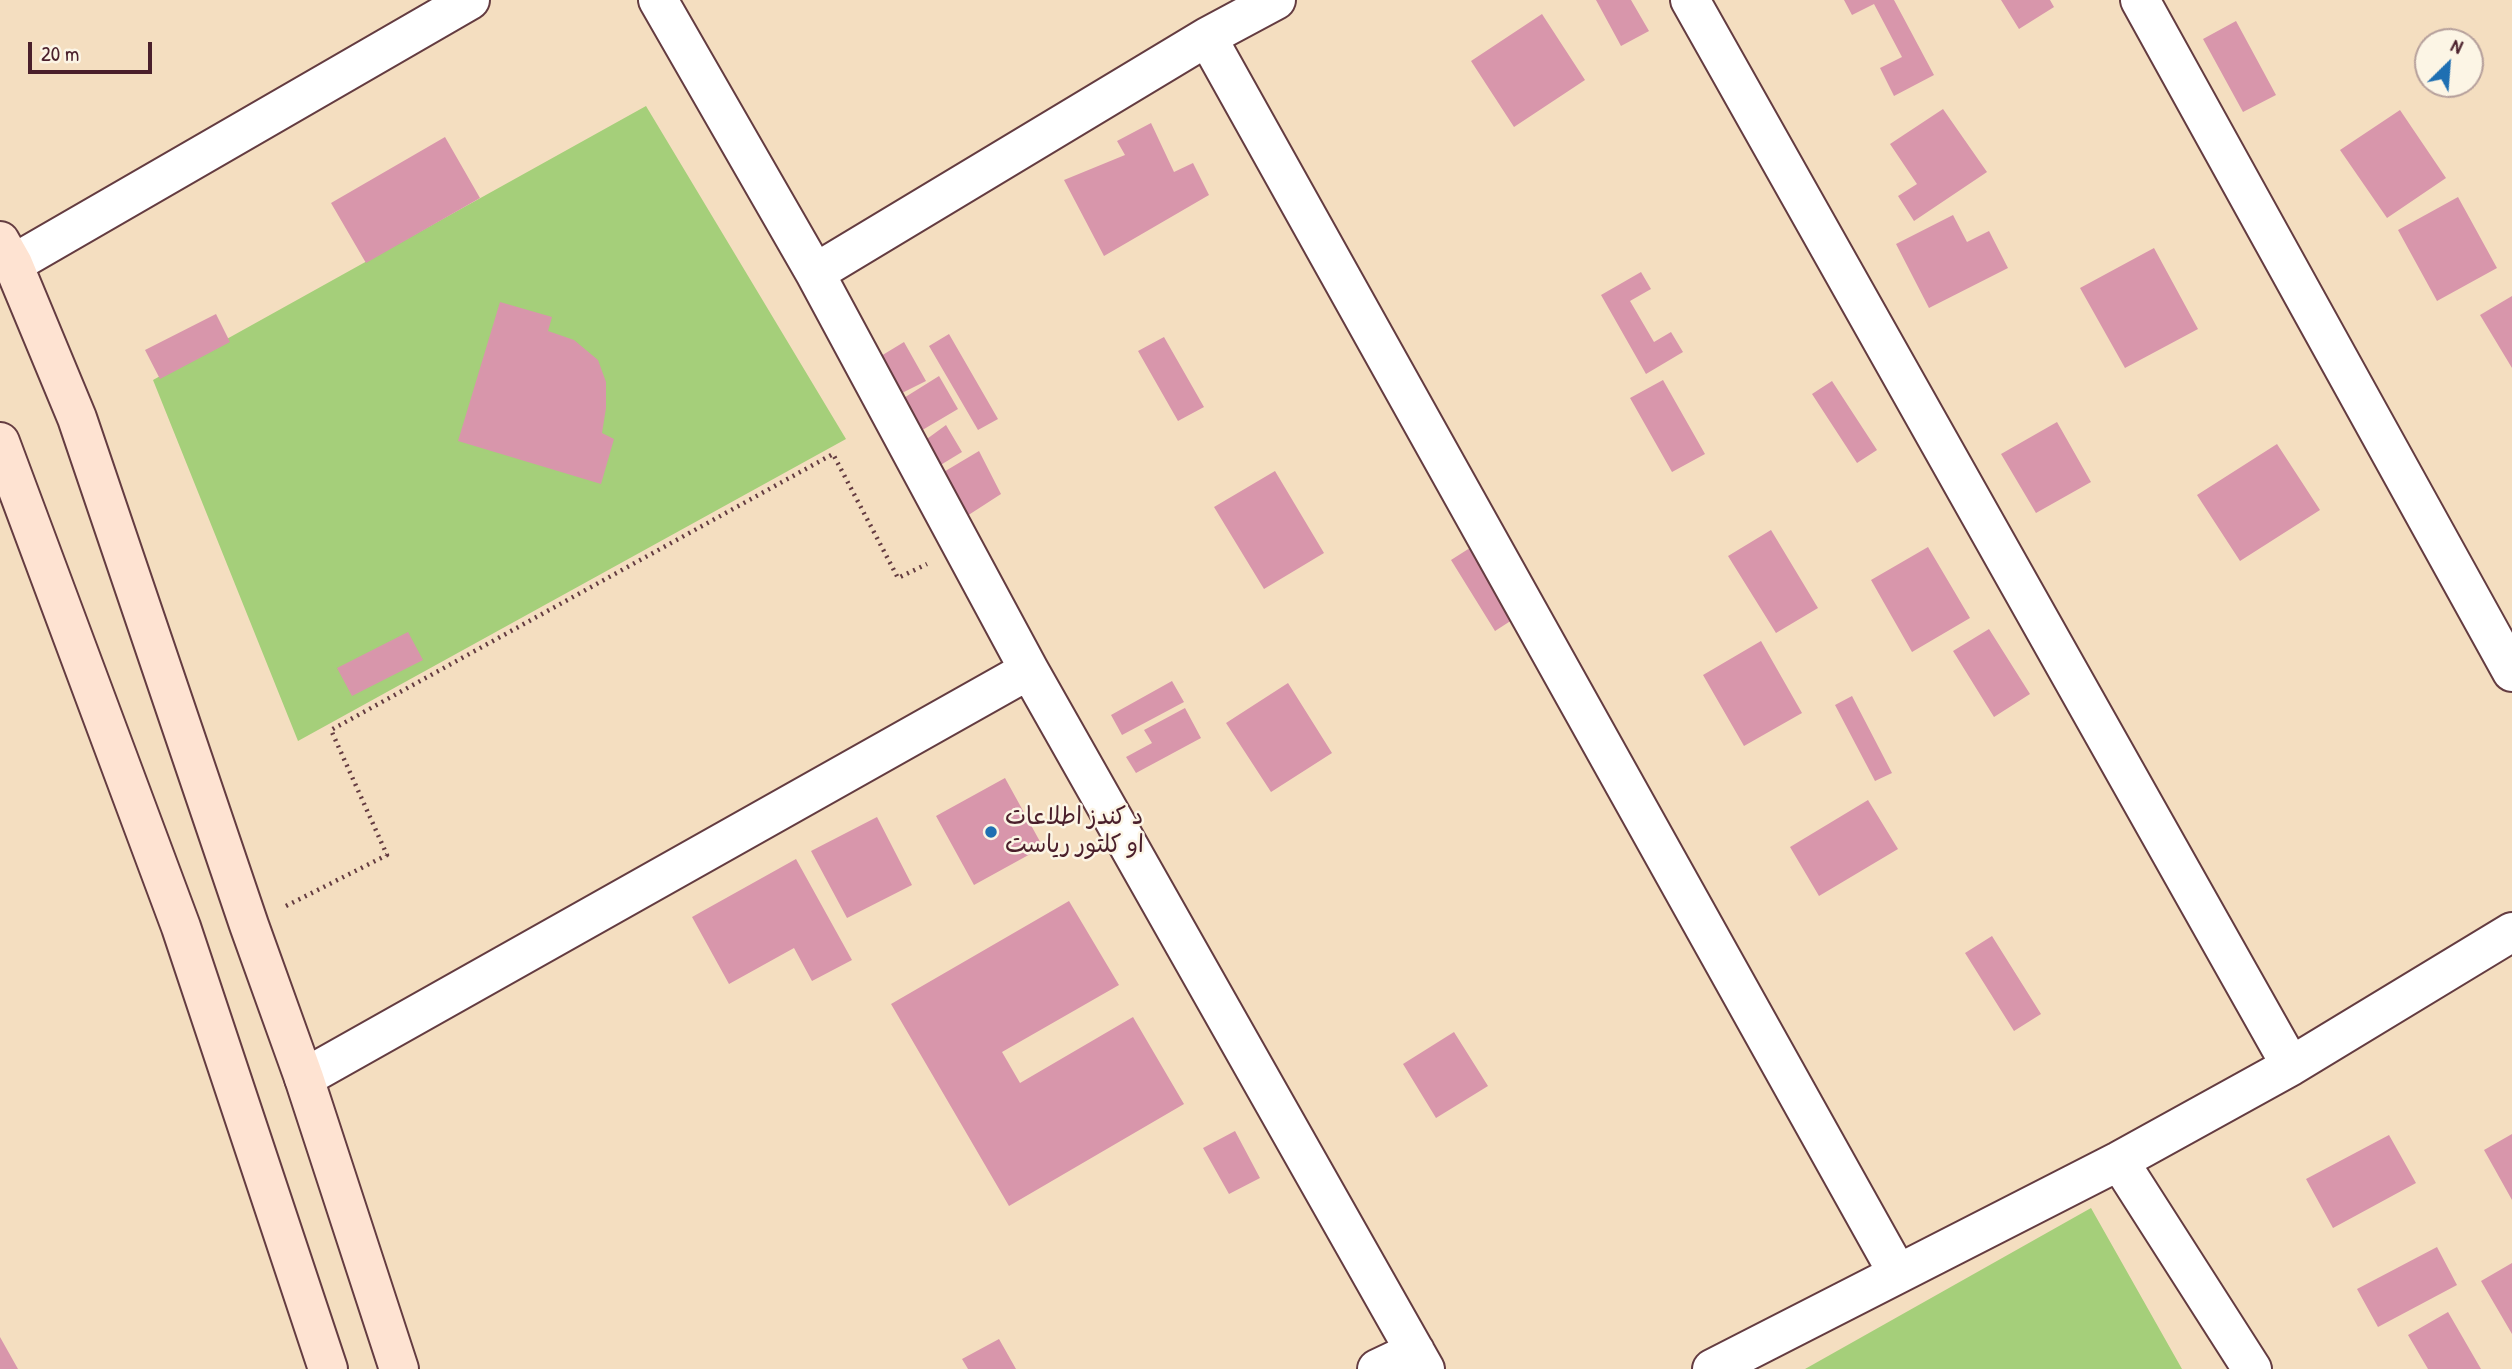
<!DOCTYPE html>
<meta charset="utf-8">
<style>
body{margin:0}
#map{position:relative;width:2512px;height:1369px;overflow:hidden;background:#f4dec0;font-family:"Patrick Hand",sans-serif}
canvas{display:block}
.north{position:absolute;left:2414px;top:28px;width:70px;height:70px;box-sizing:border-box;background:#fcf5e5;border:2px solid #b59f9b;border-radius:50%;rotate:25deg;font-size:19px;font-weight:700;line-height:28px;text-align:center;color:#4a1f2b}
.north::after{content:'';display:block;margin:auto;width:24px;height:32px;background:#1f6fb2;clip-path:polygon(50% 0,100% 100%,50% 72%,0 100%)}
.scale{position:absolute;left:28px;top:42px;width:124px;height:32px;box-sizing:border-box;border:4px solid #4a1f2b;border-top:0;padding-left:9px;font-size:21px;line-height:24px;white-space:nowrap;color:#4a1f2b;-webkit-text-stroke:5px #fcf5e5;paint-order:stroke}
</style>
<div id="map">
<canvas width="2512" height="1369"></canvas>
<div class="north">N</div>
<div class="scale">20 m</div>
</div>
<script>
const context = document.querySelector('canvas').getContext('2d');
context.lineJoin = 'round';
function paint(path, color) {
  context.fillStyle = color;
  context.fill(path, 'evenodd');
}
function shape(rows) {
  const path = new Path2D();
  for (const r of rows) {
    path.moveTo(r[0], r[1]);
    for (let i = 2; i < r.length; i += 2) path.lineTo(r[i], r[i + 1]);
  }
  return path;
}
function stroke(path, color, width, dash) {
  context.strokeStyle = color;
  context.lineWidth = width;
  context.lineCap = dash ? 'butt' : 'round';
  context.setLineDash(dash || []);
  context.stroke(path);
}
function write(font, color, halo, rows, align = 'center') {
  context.font = font + ' "Patrick Hand","Playpen Sans Arabic",sans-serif';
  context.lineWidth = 5;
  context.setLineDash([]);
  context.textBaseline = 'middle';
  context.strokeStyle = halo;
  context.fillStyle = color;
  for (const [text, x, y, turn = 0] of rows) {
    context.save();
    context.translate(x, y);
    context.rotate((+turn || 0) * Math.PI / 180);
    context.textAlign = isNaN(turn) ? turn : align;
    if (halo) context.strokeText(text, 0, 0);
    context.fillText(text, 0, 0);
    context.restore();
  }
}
const green = shape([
 [646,106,846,439,298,741,153,380],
 [2091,1208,2182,1369,1805,1369]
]);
const building = shape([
 [1596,0,1631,0,1649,31,1621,46],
 [1844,0,1894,0,1934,75,1894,96,1880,68,1902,57,1874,4,1852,15],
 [2001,0,2050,0,2054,7,2019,29],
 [1542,14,1585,80,1514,127,1471,61],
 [2236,21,2276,95,2243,112,2203,39],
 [1943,109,1987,172,1914,221,1898,196,1917,184,1890,144],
 [2400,110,2446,178,2387,218,2340,150],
 [1151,123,1174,172,1193,163,1209,195,1104,256,1064,180,1125,155,1117,141],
 [445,137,480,198,366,263,331,203],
 [2458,197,2497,268,2437,301,2398,230],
 [1953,215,1967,242,1989,231,2008,268,1929,308,1896,244],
 [2154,248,2198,329,2125,368,2080,288],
 [1641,272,1651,289,1630,301,1654,342,1671,332,1683,352,1646,374,1601,295],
 [2512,296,2512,368,2480,315],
 [500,302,552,317,548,331,574,340,598,360,606,382,606,408,602,433,614,439,601,484,458,441],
 [216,314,230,342,160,379,145,350],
 [949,334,998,419,978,430,929,346],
 [1164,337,1204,407,1178,421,1138,351],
 [904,342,926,381,898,395,876,359],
 [939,376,958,409,919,432,899,401],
 [1663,380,1705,454,1672,472,1630,398],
 [1832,381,1877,450,1857,463,1812,394],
 [2057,422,2091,482,2036,513,2001,454],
 [946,425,962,452,934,469,920,444],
 [2277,444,2320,510,2240,561,2197,495],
 [979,451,1001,494,967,516,942,473],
 [1275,471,1324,553,1264,589,1214,507],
 [1771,530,1818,608,1776,633,1728,556],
 [1495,532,1540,602,1495,631,1451,560],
 [1928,547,1970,618,1912,652,1871,580],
 [1989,629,2030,694,1994,717,1953,651],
 [408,632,423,660,352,696,337,668],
 [1761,641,1802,713,1744,746,1703,675],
 [1172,681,1184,702,1122,735,1111,715],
 [1288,683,1332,753,1271,792,1226,723],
 [1852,696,1892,773,1875,781,1835,705],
 [1185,708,1201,738,1136,773,1126,757,1152,743,1144,730],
 [1005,778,1043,847,974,885,936,816],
 [1868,800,1898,849,1819,896,1790,847],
 [877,817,912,885,847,918,811,851],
 [796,859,852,960,812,981,794,948,729,984,692,917],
 [1069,901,1119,985,1002,1052,1020,1083,1133,1017,1184,1104,1009,1206,891,1004],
 [1992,936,2041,1014,2014,1031,1965,953],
 [1454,1032,1488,1086,1436,1118,1403,1064],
 [1235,1131,1260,1178,1229,1194,1203,1148],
 [2512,1134,2512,1200,2484,1150],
 [2389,1135,2416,1183,2333,1228,2306,1179],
 [2437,1247,2457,1285,2378,1327,2357,1289],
 [2512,1263,2512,1334,2481,1281],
 [2448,1312,2481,1369,2428,1369,2408,1335],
 [0,1337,18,1369,0,1369],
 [999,1339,1016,1369,968,1369,962,1359]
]);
const path = shape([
 [286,906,387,855,331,730,833,454,898,578,927,564]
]);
const minor = shape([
 [658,0,815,273,1029,670,1425,1369],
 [1690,0,2291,1066],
 [2140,0,2512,672],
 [1207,37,1898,1274],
 [13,264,470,0],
 [815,273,1207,37,1276,0],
 [304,1078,1029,670],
 [2119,1161,2252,1369],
 [1377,1369,1415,1351],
 [1712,1369,2119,1161,2291,1066,2512,932]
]);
const secondary = shape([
 [0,241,13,264,77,418,249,925,304,1078,399,1369],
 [0,442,181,927,328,1369]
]);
const markers = [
 [991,832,7,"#1f6fb2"]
];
const poiNames = [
 ["د کندز اطلاعات",1005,818],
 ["او کلتور ریاست",1005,846]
];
paint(green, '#a5cf7a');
paint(building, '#d896ab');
stroke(minor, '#643c41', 42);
stroke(secondary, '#643c41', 42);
stroke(path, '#643c41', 4.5, [2, 5]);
stroke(minor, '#fff', 38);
stroke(secondary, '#fee3d2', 38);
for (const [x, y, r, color] of markers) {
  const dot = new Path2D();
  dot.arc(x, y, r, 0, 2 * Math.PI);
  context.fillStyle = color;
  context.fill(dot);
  stroke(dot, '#fcf5e5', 2.5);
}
write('24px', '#4a1f2b', '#fcf5e5', poiNames, 'left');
</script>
